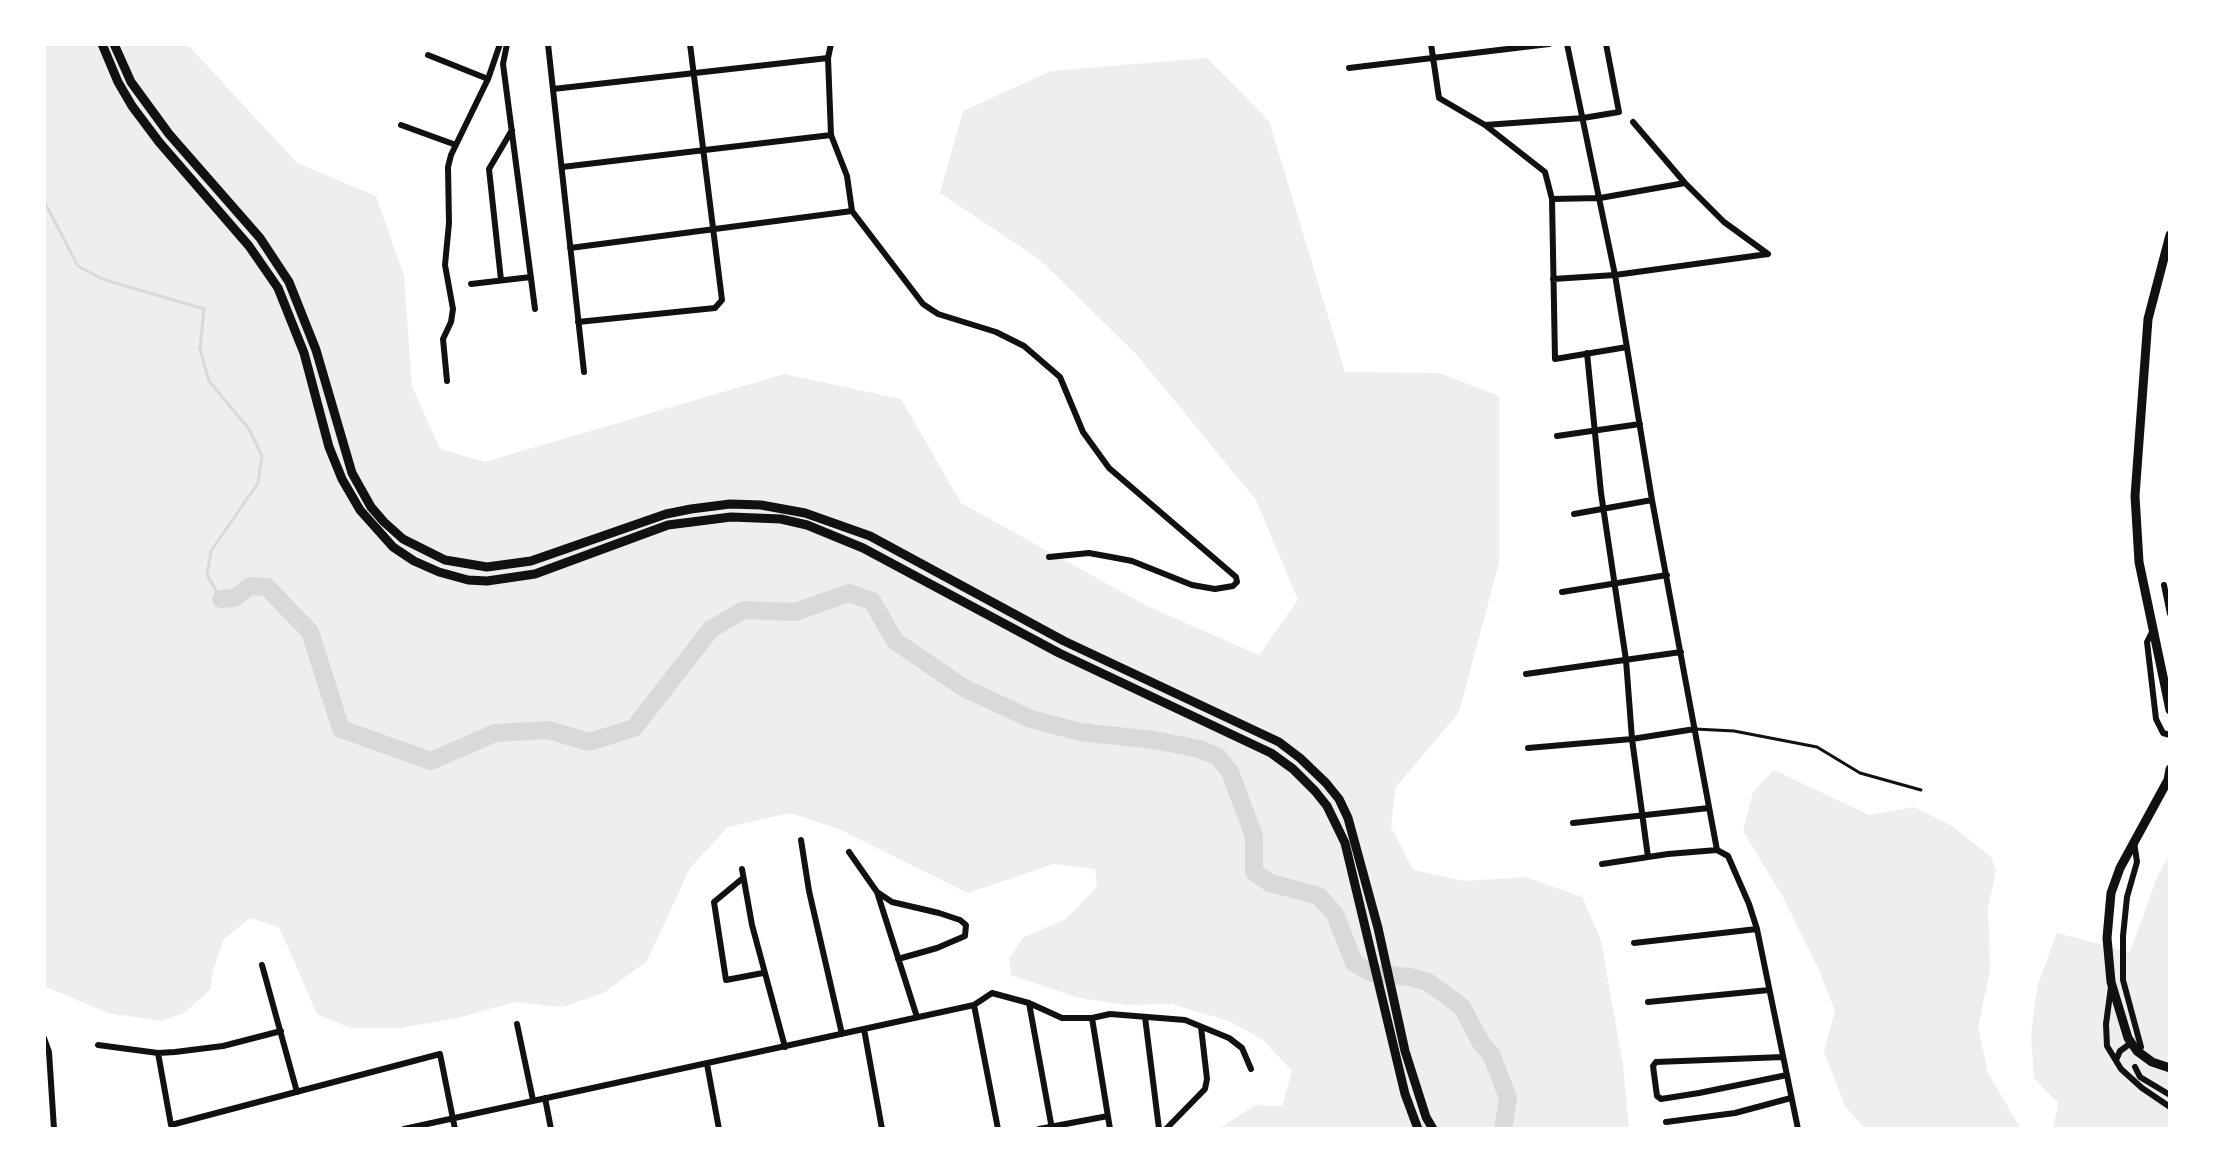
<!DOCTYPE html>
<style>
body{margin:0}
#map{position:relative;width:2214px;height:1173px;overflow:hidden;background:#fff;font-family:"Crimson Pro",serif}
canvas{display:block}
.frame{position:absolute;inset:0;border:46px solid #fff;pointer-events:none}
</style>
<div id="map">
<canvas width="2214" height="1173"></canvas>
<div class="frame"></div>
</div>
<script>
const context = document.querySelector('canvas').getContext('2d');
context.lineJoin = 'round';
function paint(path, color) {
  context.fillStyle = color;
  context.fill(path, 'evenodd');
}
function shape(rows) {
  const path = new Path2D();
  for (const r of rows) {
    path.moveTo(r[0], r[1]);
    for (let i = 2; i < r.length; i += 2) path.lineTo(r[i], r[i + 1]);
  }
  return path;
}
function stroke(path, color, width, dash) {
  context.strokeStyle = color;
  context.lineWidth = width;
  context.lineCap = dash ? 'butt' : 'round';
  context.setLineDash(dash || []);
  context.stroke(path);
}
const green = shape([
 [44,44,187,44,297,163,376,196,404,276,412,386,440,449,485,462,784,374,901,399,961,503,1149,607,1259,655,1298,600,1256,500,1137,355,1039,259,940,193,963,111,1051,71,1207,58,1269,121,1345,372,1439,373,1499,396,1499,563,1459,712,1396,787,1391,827,1413,870,1465,881,1525,877,1582,897,1601,940,1623,1065,1629,1129,1218,1129,1256,1105,1282,1106,1292,1071,1263,1040,1229,1021,1171,1004,1125,1005,1076,997,1011,975,1009,959,1024,937,1066,919,1097,887,1095,869,1053,864,968,893,841,830,790,813,728,827,690,868,647,961,605,992,563,1007,514,1002,458,1018,400,1028,350,1028,317,1014,279,927,250,918,223,940,213,971,210,990,184,1013,160,1021,108,1013,44,986],
 [1774,770,1869,815,1914,807,1952,826,1991,857,1996,871,1988,908,1990,970,1978,1028,1988,1073,2021,1129,1865,1129,1845,1106,1824,1052,1835,1011,1819,970,1783,897,1743,831,1753,792],
 [2170,854,2170,1129,2053,1129,2058,1103,2034,1078,2031,1035,2037,987,2057,933,2130,952,2158,875]
]);
const stream = shape([
 [44,201,78,266,102,279,204,309,200,349,209,381,249,429,262,456,258,483,211,551,207,575,221,599]
]);
const river = shape([
 [221,599,235,598,250,586,267,587,310,632,341,729,431,761,495,733,548,730,589,742,634,728,711,629,744,610,795,612,849,593,872,601,895,641,964,688,1031,719,1080,732,1154,740,1200,749,1218,757,1230,772,1254,836,1254,872,1270,883,1319,896,1335,914,1354,963,1372,973,1410,977,1428,982,1462,1007,1481,1043,1491,1054,1508,1098,1503,1129]
]);
const service = shape([
 [1695,729,1734,731,1817,747,1860,773,1921,790]
]);
const minor = shape([
 [507,44,503,64,535,309],
 [548,44,584,372],
 [831,44,828,58,831,135,847,176,852,211,923,304,938,314,996,332,1024,346,1060,377,1083,432,1109,468,1236,577,1237,582,1233,586,1215,589,1192,585,1132,561,1111,557,1089,553,1049,557],
 [1431,44,1439,98,1485,125,1545,172,1552,199,1555,359,1627,347],
 [1567,44,1615,275,1652,500,1717,850,1728,856,1749,904,1757,929,1798,1129],
 [428,55,488,79],
 [1349,68,1549,44],
 [553,89,828,58],
 [1633,122,1685,183,1724,222,1768,254],
 [401,125,456,145],
 [1485,125,1583,118,1619,112,1606,44],
 [562,167,831,135],
 [1552,199,1600,198,1685,183],
 [570,248,852,211],
 [1553,279,1615,275,1768,254],
 [501,280,489,169,512,130],
 [471,284,531,277],
 [578,322,715,308,722,300,690,44],
 [1587,353,1601,493,1626,660,1632,739,1648,857],
 [447,381,443,339,451,322,453,309,445,265,449,223,448,167,451,155,488,79,500,44],
 [1557,436,1640,424],
 [1574,514,1652,500],
 [2164,585,2170,614],
 [1562,592,1667,575],
 [2153,630,2147,642,2156,719,2163,733,2170,735],
 [1526,674,1681,652],
 [1528,748,1632,739,1695,729],
 [1573,823,1709,808],
 [801,840,809,891,842,1034],
 [2134,842,2137,862,2127,897,2123,936,2123,980,2141,1047],
 [849,852,877,892,892,902,939,913,960,920,966,925,965,936,937,948,898,959],
 [1602,864,1668,854,1717,850],
 [742,869,752,925,785,1047],
 [743,878,714,902,726,980,763,973],
 [877,892,917,1017],
 [1634,943,1757,929],
 [262,965,297,1092],
 [2111,987,2106,1024,2107,1046,2121,1069,2142,1088,2170,1107],
 [1648,1002,1769,990],
 [1029,1003,1052,1129],
 [974,1005,998,1129],
 [1145,1017,1159,1129],
 [1092,1018,1110,1129],
 [517,1024,533,1100],
 [864,1029,882,1129],
 [44,1038,49,1052,54,1129],
 [98,1045,158,1053,175,1052,223,1046,281,1031],
 [158,1053,171,1125],
 [1783,1057,1656,1062,1653,1066,1657,1096,1661,1099,1699,1093,1787,1075],
 [2116,1060,2120,1051,2131,1043],
 [707,1064,719,1129],
 [2135,1067,2140,1077,2170,1095],
 [545,1098,551,1129],
 [1666,1122,1735,1113,1791,1098],
 [171,1125,440,1054,455,1129],
 [404,1129,974,1005,992,993,1029,1003,1062,1018,1092,1018,1110,1014,1185,1020,1229,1038,1242,1048,1251,1069],
 [1039,1129,1108,1116],
 [1166,1129,1205,1089,1207,1079,1201,1027]
]);
const primary = shape([
 [2170,235,2148,319,2135,496,2139,562,2170,710],
 [2170,769,2168,780,2120,868,2111,893,2107,938,2111,982,2128,1038,2137,1051,2152,1062,2170,1068]
]);
const trunk = shape([
 [102,44,118,82,132,106,159,142,249,246,278,288,304,353,329,447,342,479,360,510,393,547,414,561,439,572,468,580,487,581,535,574,668,525,731,517,781,519,807,525,863,548,1059,653,1271,753,1293,769,1315,791,1327,806,1345,843,1405,1094,1418,1129],
 [114,44,131,82,169,134,260,238,289,282,316,350,352,473,371,507,384,522,403,539,445,560,487,567,531,561,666,514,691,509,730,504,761,505,805,513,870,536,1064,641,1279,742,1300,758,1326,783,1339,799,1348,818,1378,928,1405,1051,1426,1117,1433,1129]
]);
paint(green, '#eee');
stroke(stream, '#d9d9d9', 3);
stroke(river, '#d9d9d9', 18);
stroke(service, '#111', 3);
stroke(minor, '#111', 6);
stroke(primary, '#111', 9);
stroke(trunk, '#111', 9);
</script>
